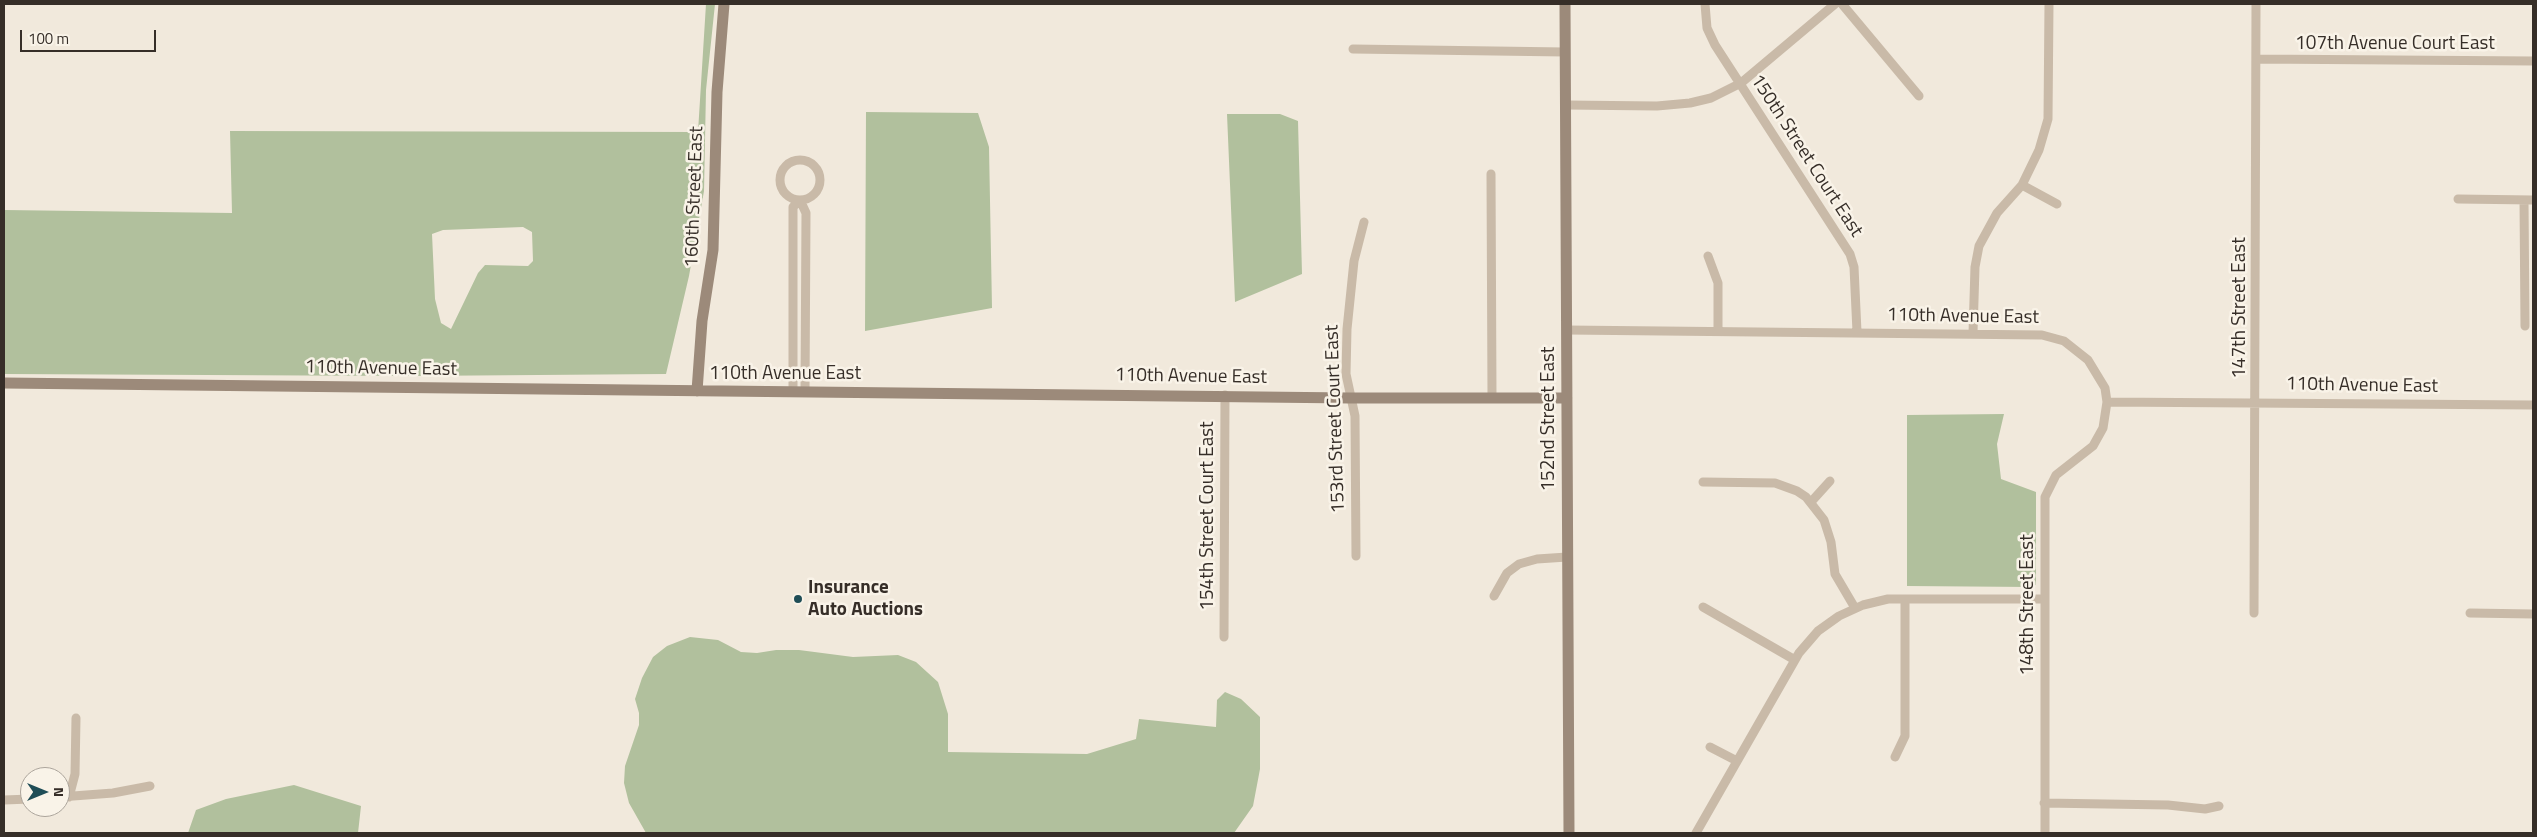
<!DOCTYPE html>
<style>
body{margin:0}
#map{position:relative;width:2537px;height:837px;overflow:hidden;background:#f1e9dc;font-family:"Titillium Web",sans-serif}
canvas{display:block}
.frame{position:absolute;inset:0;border:5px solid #362e28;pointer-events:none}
.north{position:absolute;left:20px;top:767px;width:50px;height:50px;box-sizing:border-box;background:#f9f3e8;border:1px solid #aba49b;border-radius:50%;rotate:90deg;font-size:14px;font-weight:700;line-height:20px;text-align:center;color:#362e28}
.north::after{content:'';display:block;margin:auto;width:18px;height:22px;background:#1f4d56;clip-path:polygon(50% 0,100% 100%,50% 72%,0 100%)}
.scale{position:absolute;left:20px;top:30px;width:136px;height:22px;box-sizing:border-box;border:2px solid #362e28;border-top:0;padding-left:6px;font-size:15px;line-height:18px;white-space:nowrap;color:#362e28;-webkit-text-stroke:4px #f9f3e8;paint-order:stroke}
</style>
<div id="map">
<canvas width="2537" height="837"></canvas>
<div class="frame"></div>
<div class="north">N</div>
<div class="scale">100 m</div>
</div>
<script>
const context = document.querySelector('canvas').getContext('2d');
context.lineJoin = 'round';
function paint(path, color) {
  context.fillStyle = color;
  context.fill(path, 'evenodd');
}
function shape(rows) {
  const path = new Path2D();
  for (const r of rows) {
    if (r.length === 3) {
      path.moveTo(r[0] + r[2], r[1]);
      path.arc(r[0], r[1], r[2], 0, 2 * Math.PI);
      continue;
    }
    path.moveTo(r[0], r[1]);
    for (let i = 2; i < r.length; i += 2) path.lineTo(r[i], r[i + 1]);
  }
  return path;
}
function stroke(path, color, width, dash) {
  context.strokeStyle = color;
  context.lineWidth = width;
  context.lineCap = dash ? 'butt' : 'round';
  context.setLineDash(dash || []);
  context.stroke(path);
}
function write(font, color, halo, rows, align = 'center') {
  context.font = font + ' "Titillium Web",sans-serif';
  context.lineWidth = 5;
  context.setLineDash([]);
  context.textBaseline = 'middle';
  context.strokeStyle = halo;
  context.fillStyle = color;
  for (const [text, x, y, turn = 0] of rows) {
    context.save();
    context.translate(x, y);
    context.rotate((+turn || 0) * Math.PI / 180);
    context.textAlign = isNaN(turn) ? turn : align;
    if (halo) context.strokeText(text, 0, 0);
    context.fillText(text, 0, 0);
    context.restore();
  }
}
const green = shape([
 [706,4,715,4,706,90,704,191,689,276,666,374,410,376,4,374,4,210,232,213,230,131,698,132],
 [523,227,532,232,533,261,528,266,485,265,478,273,451,329,441,323,435,299,432,234,443,230],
 [866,112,978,113,989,147,992,308,865,331],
 [1227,114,1280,114,1298,121,1302,274,1235,302],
 [2004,414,1997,444,2001,479,2036,492,2036,585,2031,587,1907,586,1907,415],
 [690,637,718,640,741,652,757,653,776,650,799,650,853,657,898,655,916,662,938,682,948,714,948,752,1087,754,1136,739,1139,719,1216,727,1217,700,1225,692,1241,699,1260,717,1260,769,1253,806,1234,833,646,833,629,803,624,783,625,766,639,725,639,713,635,699,642,678,653,657,667,646],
 [294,785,361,806,358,833,188,833,196,810,226,799]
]);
const street = shape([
 [1705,4,1707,28,1715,45,1850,254,1854,267,1857,332],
 [1842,4,1919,96],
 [1353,49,1565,52],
 [2256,59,2533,61],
 [1566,105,1657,106,1690,103,1711,98,1741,83,1835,4],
 [800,180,20],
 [1491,174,1492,397],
 [2022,185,2057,204],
 [2458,199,2533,200],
 [2524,200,2525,326],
 [1708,256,1718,283,1718,331],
 [1567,330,2042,335,2064,341,2088,360,2105,388,2107,402,2103,428,2093,446,2056,475,2045,497,2045,833],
 [1973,333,1975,267,1979,246,1997,213,2022,185,2039,150,2048,119,2049,4],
 [793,392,793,207,800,200,806,213,805,392],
 [2107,402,2533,405],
 [1703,482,1775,483,1797,491,1806,497,1824,520,1831,542,1835,574,1855,608],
 [1811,502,1830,481],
 [1356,556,1355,416,1346,374,1347,329,1354,261,1364,222],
 [1494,596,1507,573,1519,564,1537,559,1567,557],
 [1703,607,1795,660],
 [2254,613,2256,4],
 [2470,613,2533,614],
 [1224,637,1225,395],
 [1710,747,1737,761],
 [1895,757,1905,736,1905,599],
 [60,797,113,793,150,786],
 [69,797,75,774,76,718],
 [4,800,30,799],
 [2044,803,2168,805,2205,809,2219,806],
 [1696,833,1799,653,1818,631,1839,616,1863,605,1888,599,2043,599]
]);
const secondary = shape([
 [1565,4,1569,833],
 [4,383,1350,398,1567,398],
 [697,391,702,321,713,250,717,92,724,4]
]);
const markers = [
 [798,599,5,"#1f4d56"]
];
const streetNames = [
 ["107th Avenue Court East",2395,44],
 ["150th Street Court East",1806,156,57],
 ["160th Street East",695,197,-88],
 ["147th Street East",2240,308,-90],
 ["110th Avenue East",1963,317,1],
 ["110th Avenue East",381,369,1],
 ["110th Avenue East",785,374],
 ["110th Avenue East",1191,377,1],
 ["110th Avenue East",2362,386,1],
 ["153rd Street Court East",1336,419,-92],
 ["152nd Street East",1549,419,-90],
 ["154th Street Court East",1208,516,-90],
 ["148th Street East",2028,605,-90]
];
const poiNames = [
 ["Insurance",808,588],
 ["Auto Auctions",808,610]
];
paint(green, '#b1c09d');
stroke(street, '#c9baa8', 9);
stroke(secondary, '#9c8a7a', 11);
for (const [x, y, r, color] of markers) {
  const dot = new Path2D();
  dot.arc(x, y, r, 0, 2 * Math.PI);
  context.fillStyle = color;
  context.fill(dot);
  stroke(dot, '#f9f3e8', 2);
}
write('19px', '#362e28', '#f9f3e8', streetNames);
write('bold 19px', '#362e28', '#f9f3e8', poiNames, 'left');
</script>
